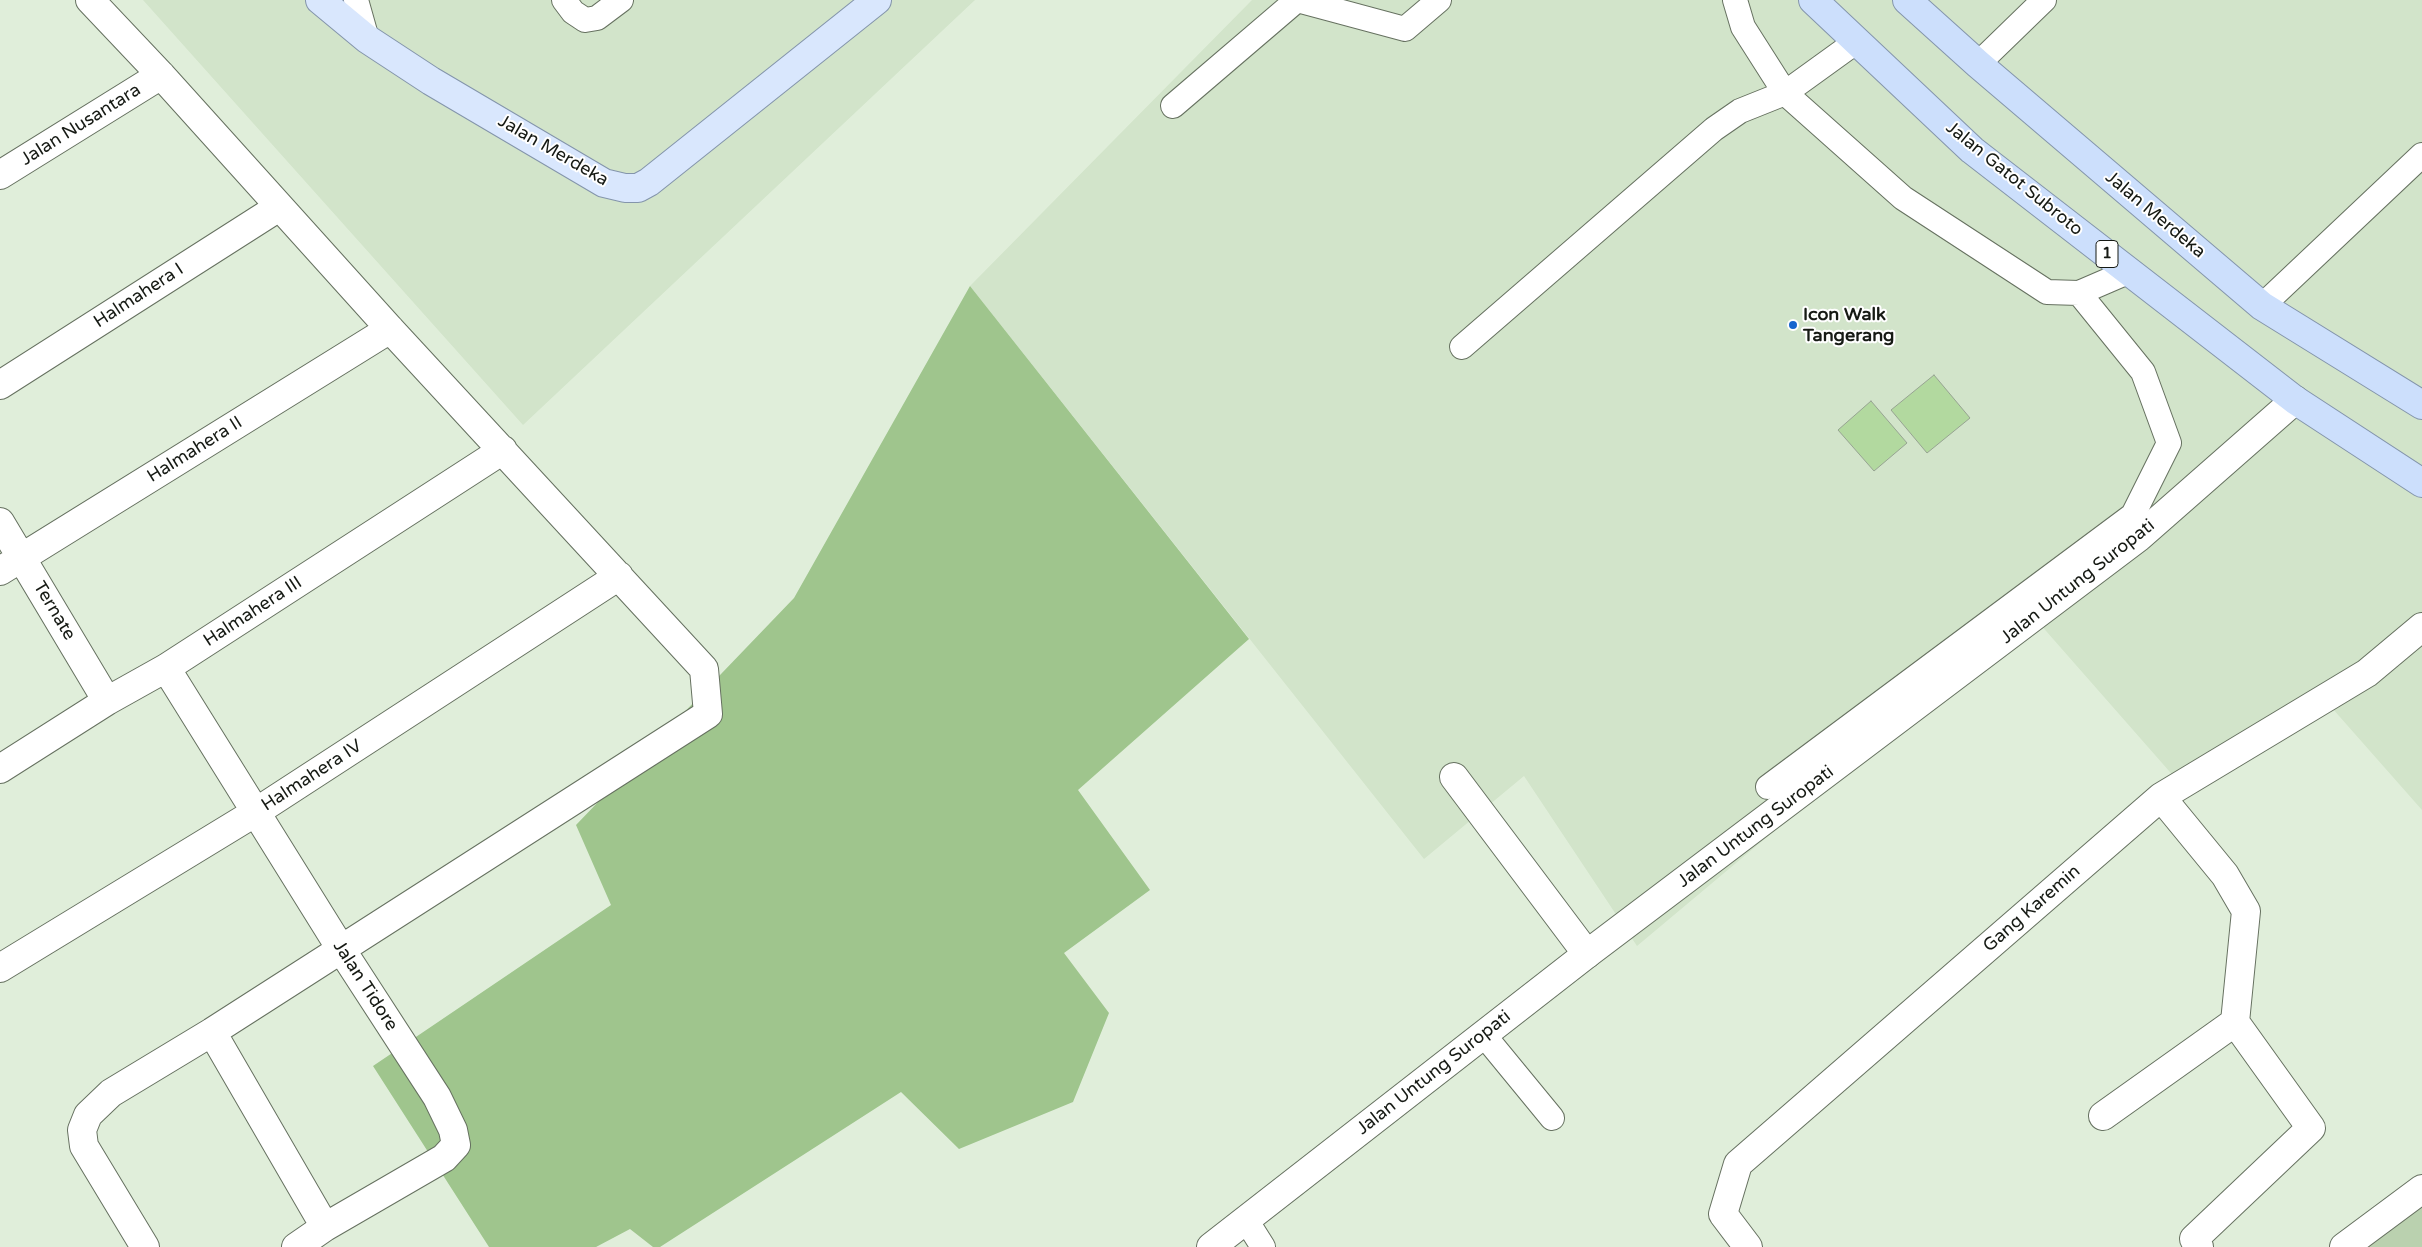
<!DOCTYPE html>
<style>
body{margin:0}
canvas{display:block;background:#e0eeda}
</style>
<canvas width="2422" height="1247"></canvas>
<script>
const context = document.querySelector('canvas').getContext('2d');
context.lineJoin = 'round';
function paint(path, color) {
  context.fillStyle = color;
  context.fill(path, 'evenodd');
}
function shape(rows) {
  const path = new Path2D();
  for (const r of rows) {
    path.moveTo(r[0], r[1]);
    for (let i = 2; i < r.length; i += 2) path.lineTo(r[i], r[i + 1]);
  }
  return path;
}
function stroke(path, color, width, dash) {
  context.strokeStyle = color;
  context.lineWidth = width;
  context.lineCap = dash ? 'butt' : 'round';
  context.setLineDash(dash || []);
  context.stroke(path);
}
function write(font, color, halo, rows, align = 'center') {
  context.font = font + ' "Varela Round",sans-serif';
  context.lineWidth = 4;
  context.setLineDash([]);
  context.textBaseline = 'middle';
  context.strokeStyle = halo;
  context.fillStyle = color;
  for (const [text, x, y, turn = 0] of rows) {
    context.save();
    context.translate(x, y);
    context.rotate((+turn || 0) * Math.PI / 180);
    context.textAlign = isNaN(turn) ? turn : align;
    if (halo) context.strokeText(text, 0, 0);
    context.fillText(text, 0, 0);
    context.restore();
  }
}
const built = shape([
 [143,0,975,0,523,425],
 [1252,0,2422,0,2422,810,2332,708,2184,788,2032,615,1637,946,1524,776,1424,859,970,286]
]);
const green = shape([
 [2422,1182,2422,1247,2347,1247]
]);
const forest = shape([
 [970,286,1249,639,1078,790,1150,890,1064,953,1109,1013,1073,1102,959,1149,901,1092,660,1247,653,1247,630,1229,596,1247,489,1247,373,1066,611,905,576,825,794,598]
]);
const building = shape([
 [1934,375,1970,418,1927,453,1891,410,1934,375],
 [1871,401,1907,443,1874,471,1838,430,1871,401]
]);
const service = shape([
 [356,0,367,39],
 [564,0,573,12,585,20,597,18,621,0],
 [1735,0,1743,27,1785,93,1903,198,2047,292,2079,293,2130,271],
 [1978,64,2044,0],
 [1173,106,1297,0,1405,29,1439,0],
 [2262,306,2422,155],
 [1462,347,1714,129,1740,111,1785,93,1857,41],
 [1768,787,2133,515,2169,443,2143,372,2079,293],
 [1483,1034,1552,1118],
 [1246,1220,1263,1247]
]);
const minor = shape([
 [90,0,161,75,390,329,704,669,708,714,212,1032,111,1093,88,1115,82,1130,84,1146,145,1247],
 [0,175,161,75],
 [0,385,279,207],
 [0,522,107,701],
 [0,571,390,329],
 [166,668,341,949,437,1097,453,1130,456,1145,444,1158,325,1227,296,1247],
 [0,769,107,701,166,668,503,450],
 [1454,777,1587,954],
 [2161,797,2225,875,2246,911,2235,1022,2311,1128,2194,1239,2199,1247],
 [0,968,256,812,619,576],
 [212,1032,325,1227],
 [2103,1116,2235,1022],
 [1748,1247,1723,1214,1738,1164,2161,797,2367,673,2422,627],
 [2344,1247,2422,1189]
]);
const tertiary = shape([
 [1211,1247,1587,954,2139,537,2295,400]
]);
const primary = shape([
 [320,0,367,39,431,81,604,183,625,188,638,188,649,182,877,0]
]);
const trunk = shape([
 [1813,0,1972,150,2295,400,2422,483],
 [1907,0,1978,64,2262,306,2422,405]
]);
const markers = [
 [1793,325,5,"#1564ce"]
];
const shields = [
 [2107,254,22]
];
const shieldNames = [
 ["1",2107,254]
];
const streetNames = [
 ["Jalan Nusantara",81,125,-32],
 ["Jalan Merdeka",553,151,30],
 ["Jalan Gatot Subroto",2014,179,39],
 ["Jalan Merdeka",2155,215,40],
 ["Halmahera I",139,296,-33],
 ["Halmahera II",195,450,-32],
 ["Jalan Untung Suropati",2078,582,-38],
 ["Ternate",54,611,59],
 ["Halmahera III",253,612,-33],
 ["Halmahera IV",312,776,-33],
 ["Jalan Untung Suropati",1756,827,-37],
 ["Gang Karemin",2032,909,-41],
 ["Jalan Tidore",365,986,57],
 ["Jalan Untung Suropati",1434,1073,-38]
];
const poiNames = [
 ["Icon Walk",1803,315],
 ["Tangerang",1803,336]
];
paint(built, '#d2e4ca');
paint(green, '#bad1af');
paint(forest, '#9fc58d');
paint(building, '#b2d99f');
stroke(building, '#97a492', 1);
stroke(service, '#667160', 26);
stroke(minor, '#667160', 30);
stroke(tertiary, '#667160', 30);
stroke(primary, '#8495ab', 30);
stroke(trunk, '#8495ab', 30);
stroke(service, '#fff', 24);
stroke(minor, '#fff', 28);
stroke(tertiary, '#fff', 28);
stroke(primary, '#d9e7fd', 28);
stroke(trunk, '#ccdffc', 28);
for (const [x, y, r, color] of markers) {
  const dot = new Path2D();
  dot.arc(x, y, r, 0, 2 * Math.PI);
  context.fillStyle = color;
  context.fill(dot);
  stroke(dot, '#fff', 2);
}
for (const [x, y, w] of shields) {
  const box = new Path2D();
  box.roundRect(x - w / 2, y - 13.5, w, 27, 4);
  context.fillStyle = '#fff';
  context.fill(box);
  stroke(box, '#161a14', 1);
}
write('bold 16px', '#161a14', null, shieldNames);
write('18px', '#161a14', '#fff', streetNames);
write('bold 18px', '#161a14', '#fff', poiNames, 'left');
</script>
